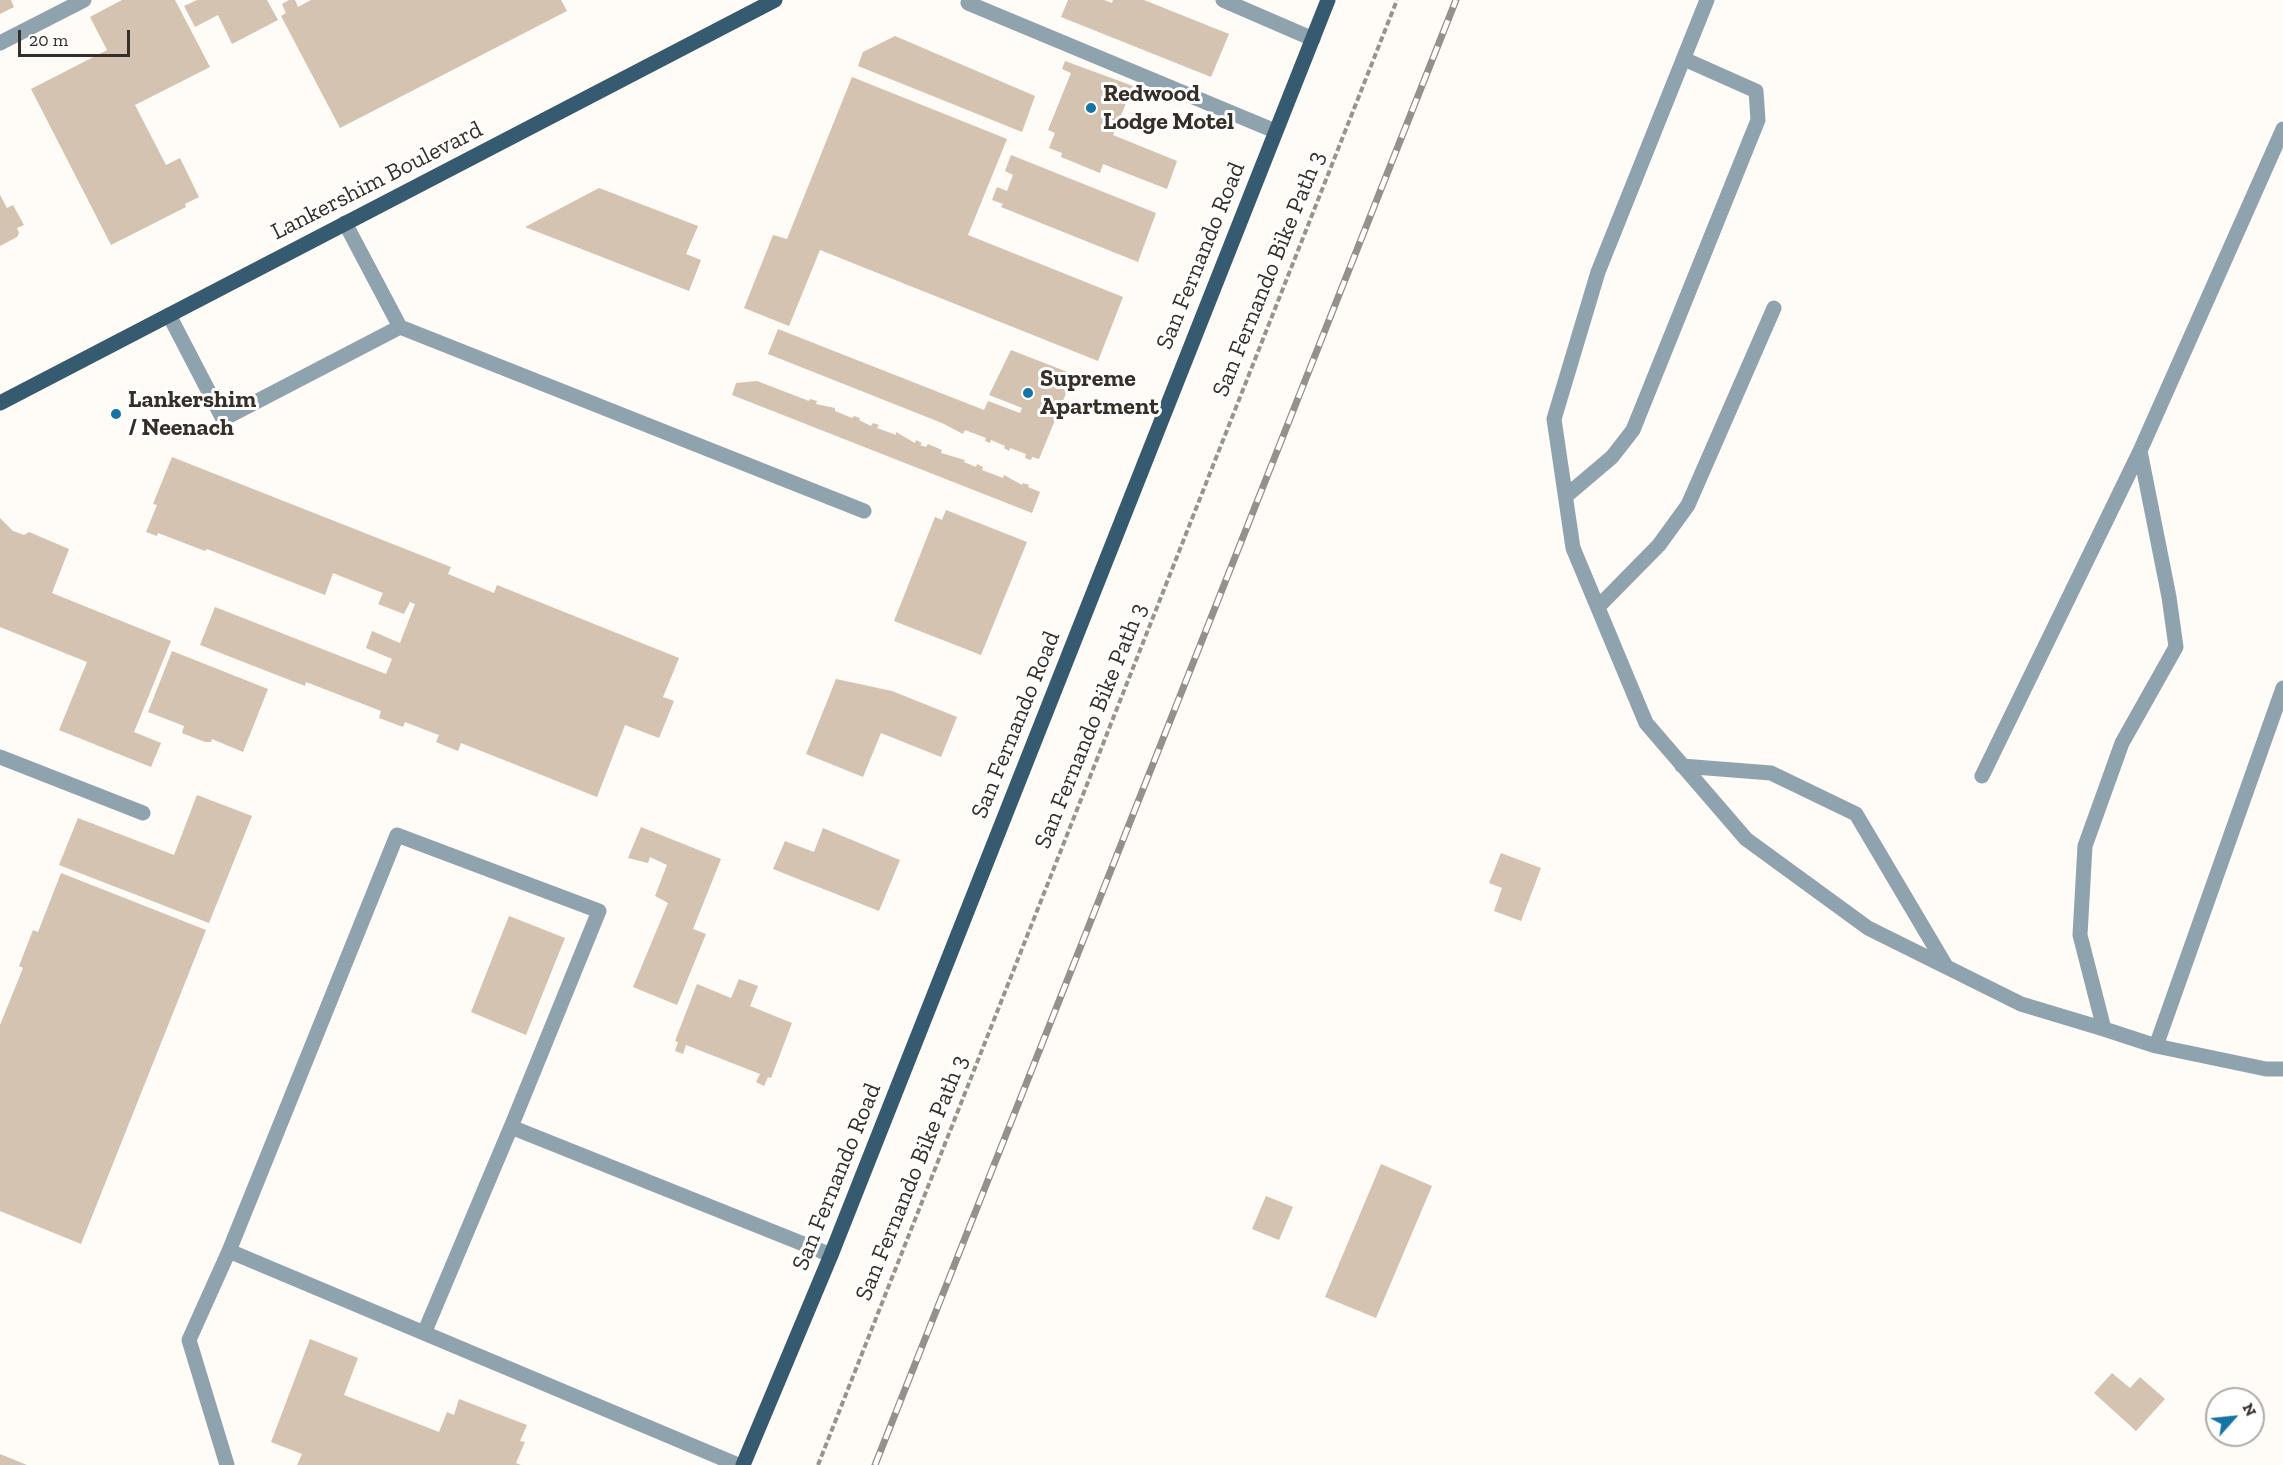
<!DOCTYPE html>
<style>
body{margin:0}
#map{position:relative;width:2283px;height:1465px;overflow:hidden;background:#fffbf7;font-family:"Zilla Slab",serif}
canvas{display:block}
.north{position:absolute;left:2205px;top:1387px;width:60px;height:60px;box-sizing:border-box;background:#fff;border:2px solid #aeaca9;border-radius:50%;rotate:63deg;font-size:16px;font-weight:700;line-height:24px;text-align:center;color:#352f27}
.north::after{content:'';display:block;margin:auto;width:21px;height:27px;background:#1574a2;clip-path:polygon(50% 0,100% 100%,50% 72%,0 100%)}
.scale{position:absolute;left:18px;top:30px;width:112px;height:27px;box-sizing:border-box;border:3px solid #352f27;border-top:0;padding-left:8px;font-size:18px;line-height:21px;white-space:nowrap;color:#352f27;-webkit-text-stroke:4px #fff;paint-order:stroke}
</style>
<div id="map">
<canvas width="2283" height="1465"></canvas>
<div class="north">N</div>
<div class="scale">20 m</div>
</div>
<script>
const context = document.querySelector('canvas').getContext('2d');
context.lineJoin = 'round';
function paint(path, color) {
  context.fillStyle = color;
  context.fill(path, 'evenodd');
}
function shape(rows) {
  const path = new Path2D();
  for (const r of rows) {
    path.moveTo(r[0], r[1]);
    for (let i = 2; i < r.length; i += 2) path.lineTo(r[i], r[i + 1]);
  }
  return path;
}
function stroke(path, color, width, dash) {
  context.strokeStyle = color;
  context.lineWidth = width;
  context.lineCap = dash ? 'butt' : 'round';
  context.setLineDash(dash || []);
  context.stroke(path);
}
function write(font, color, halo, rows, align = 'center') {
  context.font = font + ' "Zilla Slab",serif';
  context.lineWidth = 6;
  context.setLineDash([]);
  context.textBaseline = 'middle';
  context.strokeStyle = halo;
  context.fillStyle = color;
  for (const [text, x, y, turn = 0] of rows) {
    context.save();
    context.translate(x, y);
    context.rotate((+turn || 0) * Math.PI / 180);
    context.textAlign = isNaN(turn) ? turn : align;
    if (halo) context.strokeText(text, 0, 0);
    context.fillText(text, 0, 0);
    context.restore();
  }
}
const building = shape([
 [0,0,11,0,14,7,0,14],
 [122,0,175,0,210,67,135,105,166,165,180,158,199,197,185,204,186,207,111,245,31,89,107,50,90,17],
 [197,0,267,0,278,20,232,44,218,15,195,27,184,6],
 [289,0,295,0,298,7,311,0,561,0,567,11,340,128,281,16,286,13,282,4],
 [1068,0,1104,0,1112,3,1113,0,1144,0,1229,34,1211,77,1061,17],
 [895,36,1035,96,1022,132,858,66,863,52],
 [1065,61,1133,86,1113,135,1177,161,1167,189,1103,164,1100,173,1061,157,1062,153,1049,148,1055,133,1048,130,1071,73,1062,69],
 [852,77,1007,139,968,235,1123,297,1098,361,820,250,789,326,744,308,773,235,787,239],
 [1011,155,1156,213,1138,262,1001,207,1003,204,992,200,997,187,1007,191,1013,175,1005,171],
 [599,188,698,226,686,254,701,260,689,291,525,227],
 [0,195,7,208,13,205,24,225,17,228,19,233,17,237,0,246],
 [778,329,984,410,988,401,1020,413,1022,408,989,395,1011,350,1070,373,1064,390,1067,391,1039,459,1032,457,1031,460,1025,458,1026,454,1010,448,1009,451,1004,448,1005,446,991,440,990,443,985,441,986,438,965,430,963,434,942,423,768,354],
 [757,381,809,401,810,399,817,401,816,404,835,408,835,411,852,418,854,416,860,418,859,420,871,426,873,423,879,425,877,428,896,435,896,432,915,443,916,440,922,443,920,445,926,447,928,444,942,450,941,453,965,460,964,462,976,467,977,464,983,467,982,470,1003,478,1004,475,1022,485,1023,483,1029,485,1028,487,1040,492,1032,513,732,395,736,383],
 [172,457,451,567,448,574,494,593,497,585,679,658,663,697,674,701,659,738,625,725,597,797,461,743,458,751,436,742,439,735,436,734,405,722,403,727,379,718,381,711,306,682,305,686,200,645,215,607,386,674,392,659,366,648,372,631,400,643,415,604,410,602,404,614,378,604,383,593,333,573,325,595,207,549,205,551,158,533,157,536,146,532,157,505,153,504],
 [946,510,1027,542,981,655,894,621,935,517,942,520],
 [0,518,13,531,24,535,29,532,69,549,52,593,171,641,134,732,161,743,151,767,59,730,87,662,0,627],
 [172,651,268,689,243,752,212,739,211,742,205,742,182,733,184,726,148,712],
 [836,679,892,691,957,717,941,757,881,733,863,777,806,754],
 [197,795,252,816,209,923,59,865,78,818,174,855],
 [641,827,721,859,693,929,706,934,677,1005,633,987,668,903,655,896,667,865,650,857,648,863,628,858],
 [823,828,900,860,879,911,773,869,785,841,814,852],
 [1501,853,1541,868,1521,921,1494,911,1502,888,1489,883],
 [61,873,206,930,81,1244,0,1211,0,1025,23,968,19,966,33,930,38,932],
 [509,916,565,938,526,1035,471,1012],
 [739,979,758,986,750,1006,792,1023,771,1078,768,1077,764,1086,756,1082,760,1074,686,1045,683,1054,675,1051,678,1042,675,1041,697,984,731,998],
 [1381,1164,1432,1186,1376,1318,1325,1297],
 [1266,1196,1293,1207,1279,1240,1252,1229],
 [310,1339,358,1358,344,1395,439,1432,447,1412,454,1415,459,1399,527,1425,520,1441,525,1442,516,1463,521,1465,297,1465,302,1454,271,1442],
 [2112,1373,2130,1388,2140,1377,2165,1399,2136,1431,2094,1393],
 [0,1454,27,1465,0,1465]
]);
const path = shape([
 [818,1465,1397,0]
]);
const minor = shape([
 [1223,0,1313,39],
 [1707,0,1598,272,1554,419,1573,548,1646,723,1746,839,1868,928,2021,1004,2104,1029],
 [968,3,1275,131],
 [0,43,84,0],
 [2283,129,2140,451,2169,597,2176,647,2122,743,2085,846,2080,935,2104,1029,2156,1046,2266,1069,2283,1069],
 [169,315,223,419,400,327,345,223],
 [400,327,864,511],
 [1566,496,1612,457,1633,430,1758,120,1756,91,1684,59],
 [1598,607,1659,545,1688,505,1774,308],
 [0,757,143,813],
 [1682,766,1771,773,1856,814,1946,966],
 [1982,776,2140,451],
 [2156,1046,2283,688],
 [425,1331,511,1127],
 [227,1465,189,1340,229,1251],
 [738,1465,229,1251,397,835,599,911,511,1127,831,1255]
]);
const major = shape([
 [0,403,775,0],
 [743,1465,831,1255,1328,0]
]);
const rail = shape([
 [875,1465,1456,0]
]);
const markers = [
 [1091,108,6,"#1574a2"],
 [1028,393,6,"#1574a2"],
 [116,414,6,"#1574a2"]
];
const poiNames = [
 ["Redwood",1103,94],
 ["Lodge Motel",1103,122],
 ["Supreme",1040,379],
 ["Apartment",1040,407],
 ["Lankershim",128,400],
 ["/ Neenach",128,428]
];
const streetNames = [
 ["Lankershim Boulevard",377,181,-27],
 ["San Fernando Road",1201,256,-68],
 ["San Fernando Bike Path 3",1269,274,-68],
 ["San Fernando Road",1016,725,-68],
 ["San Fernando Bike Path 3",1091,726,-68],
 ["San Fernando Road",837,1177,-68],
 ["San Fernando Bike Path 3",912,1178,-68]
];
paint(building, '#d4c3b0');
stroke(path, '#98938d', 4, [6, 3]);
stroke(minor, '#8fa3af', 15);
stroke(major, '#365a6f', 15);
stroke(rail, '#95908a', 7);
stroke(rail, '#fff', 4.5, [14]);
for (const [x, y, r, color] of markers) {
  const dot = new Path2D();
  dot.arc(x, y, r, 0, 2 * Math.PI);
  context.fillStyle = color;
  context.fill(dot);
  stroke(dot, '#fff', 2);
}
write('bold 24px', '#352f27', '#fff', poiNames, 'left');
write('24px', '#352f27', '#fff', streetNames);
</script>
